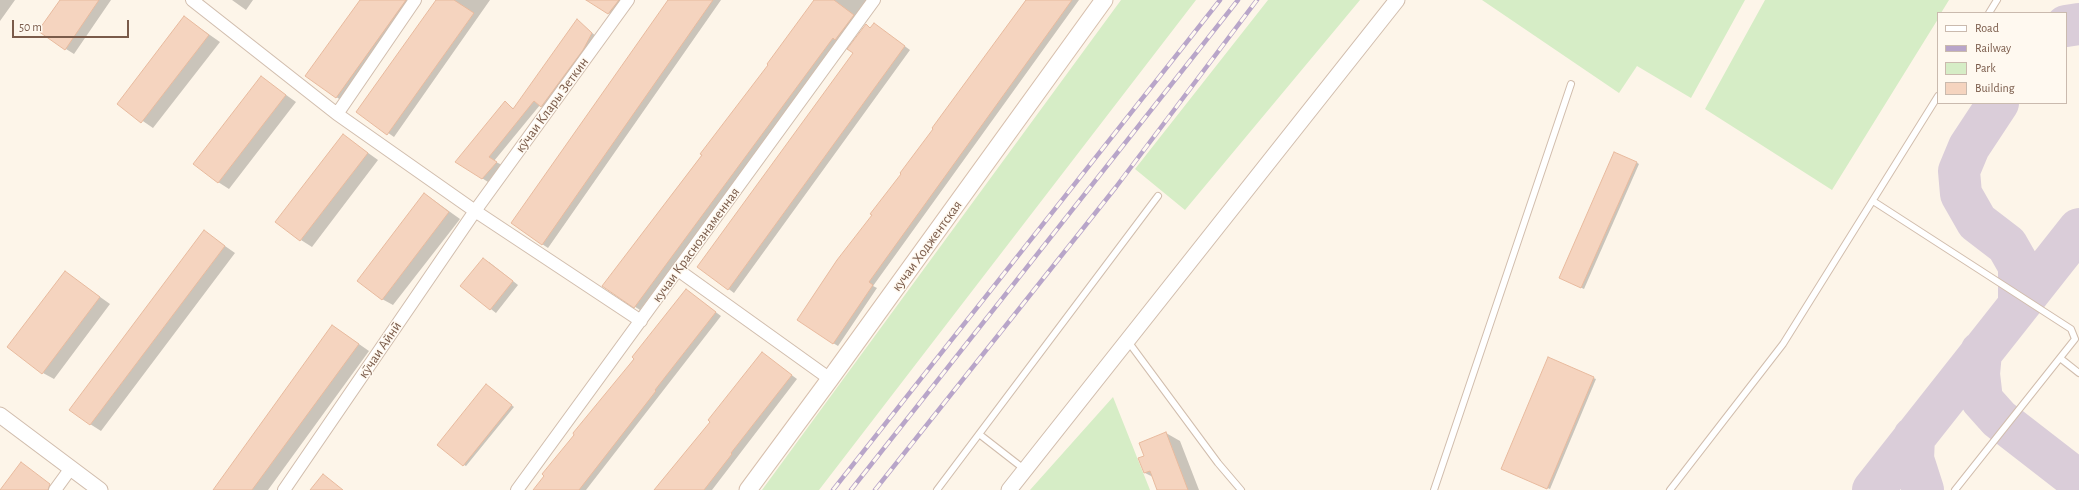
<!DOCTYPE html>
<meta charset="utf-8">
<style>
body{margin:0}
#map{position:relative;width:2079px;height:490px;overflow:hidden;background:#fdf5e9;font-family:"Alegreya Sans",sans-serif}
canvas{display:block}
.legend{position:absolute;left:1937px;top:12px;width:130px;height:92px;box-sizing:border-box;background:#fff9f0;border:1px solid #cabaae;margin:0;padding:5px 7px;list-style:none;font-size:12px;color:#7a5b4a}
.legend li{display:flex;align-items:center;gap:8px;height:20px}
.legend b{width:20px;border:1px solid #cabaae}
.scale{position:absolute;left:12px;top:20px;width:117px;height:18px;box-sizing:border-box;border:2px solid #7a5b4a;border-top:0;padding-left:5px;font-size:12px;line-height:14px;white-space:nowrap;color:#7a5b4a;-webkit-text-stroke:3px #fff9f0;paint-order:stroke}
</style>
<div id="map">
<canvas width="2079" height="490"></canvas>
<ul class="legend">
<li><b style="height:5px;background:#fff"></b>Road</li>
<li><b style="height:5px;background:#b8a5c9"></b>Railway</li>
<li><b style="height:11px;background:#d6edc6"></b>Park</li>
<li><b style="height:11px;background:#f5d4bf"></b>Building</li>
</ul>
<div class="scale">50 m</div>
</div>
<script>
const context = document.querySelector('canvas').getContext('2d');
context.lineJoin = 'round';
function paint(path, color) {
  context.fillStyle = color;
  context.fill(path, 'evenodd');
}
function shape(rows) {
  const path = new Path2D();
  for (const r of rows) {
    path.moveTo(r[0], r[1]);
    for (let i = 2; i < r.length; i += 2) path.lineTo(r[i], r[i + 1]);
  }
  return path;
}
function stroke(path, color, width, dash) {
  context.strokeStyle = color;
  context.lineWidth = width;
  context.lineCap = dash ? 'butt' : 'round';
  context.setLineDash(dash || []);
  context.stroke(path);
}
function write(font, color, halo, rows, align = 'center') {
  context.font = font + ' "Alegreya Sans",sans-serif';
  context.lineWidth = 3;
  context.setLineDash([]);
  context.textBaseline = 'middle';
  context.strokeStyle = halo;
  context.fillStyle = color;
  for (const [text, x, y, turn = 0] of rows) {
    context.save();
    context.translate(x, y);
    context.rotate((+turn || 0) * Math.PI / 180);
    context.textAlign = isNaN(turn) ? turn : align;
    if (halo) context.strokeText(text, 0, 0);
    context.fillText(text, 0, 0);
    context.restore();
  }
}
const green = shape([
 [1121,0,1196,0,819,490,762,490],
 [1268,0,1360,0,1185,210,1135,169],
 [1482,0,1745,0,1691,98,1637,66,1619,93],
 [1765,0,1949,0,1941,13,1938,13,1938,19,1832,190,1705,109],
 [1113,397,1150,490,1030,490]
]);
const shadow = shape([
 [0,0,15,0,0,21],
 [61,0,111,0,74,54,66,49],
 [232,0,253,0,246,10],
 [362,0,414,0,342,101,307,76],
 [437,0,490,0,394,137,358,112],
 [591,0,627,0,615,17,590,1],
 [670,0,721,0,548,248,542,244,609,87,608,86],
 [816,0,869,0,640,310,603,286,770,65],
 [1026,0,1079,0,873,286,877,288,838,346,833,343,873,215],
 [184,17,220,42,153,128,118,104],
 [578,21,597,37,547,109,540,105,494,161,502,165,488,182,457,162,505,102,514,109],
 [866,25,871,28,880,28,910,50,734,293,699,267,854,53],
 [261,77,296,102,229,189,218,182],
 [343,135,378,160,312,247,301,240],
 [1636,162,1639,164,1584,289,1562,279],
 [425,194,460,219,393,305,382,299],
 [205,232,235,253,101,431,90,424],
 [489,262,518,285,496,313,461,286],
 [65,272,110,304,54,379,43,373],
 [686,290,721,316,586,490,535,490],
 [333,326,369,351,268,490,214,490],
 [762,353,797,379,712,490,655,490,711,422],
 [1548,359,1596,379,1550,489,1505,470],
 [489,387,514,407,466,466,464,465],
 [1166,433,1180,441,1199,490,1158,490,1153,477,1145,473,1145,457]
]);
const taxiway = shape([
 [2066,26,2079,24],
 [1998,103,1969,147,1959,171,1961,194,1977,222,2007,245,2019,266,2019,303],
 [1981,352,1979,374,1982,400,1999,419,2079,481],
 [1914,437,1913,459,1923,490],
 [1873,490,2079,229]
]);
const building = shape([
 [60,0,99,0,65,50,38,31,60,0],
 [360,0,406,0,336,98,305,76,360,0],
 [436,0,454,0,474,13,387,135,356,112,436,0],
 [586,0,619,0,608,14,586,0],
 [668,0,713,0,542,245,511,223,668,0],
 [814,0,834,0,854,15,835,40,833,38,819,57,634,308,602,286,702,155,700,154,768,65,767,64,814,0],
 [1026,0,1072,0,869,282,873,285,833,344,797,320,837,260,872,215,870,214,901,174,900,173,933,129,932,128,1026,0],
 [184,16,209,35,141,123,117,104,184,16],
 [577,19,592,33,583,50,541,107,534,101,489,157,497,162,482,179,455,162,505,101,513,109,577,19],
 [874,23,905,46,728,290,697,267,853,53,847,49,866,24,870,28,874,23],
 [261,76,286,95,218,183,193,164,261,76],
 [343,134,368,153,300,241,275,222,343,134],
 [1614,152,1637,162,1581,288,1559,278,1614,152],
 [424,193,449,212,382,300,357,281,424,193],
 [204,230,225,246,90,425,69,410,204,230],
 [483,258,513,281,490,310,460,286,483,258],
 [65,271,100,297,42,374,7,347,65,271],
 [686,289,716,312,655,390,656,391,579,490,533,490,544,476,542,474,574,435,573,433,634,359,632,357,686,289],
 [332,325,359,344,252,490,213,490,332,325],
 [762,352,792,375,731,453,732,454,704,490,654,490,710,422,708,420,762,352],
 [1548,357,1594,377,1547,489,1501,469,1548,357],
 [486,384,512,405,463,466,437,445,486,384],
 [1166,432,1188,490,1157,490,1150,471,1144,473,1138,458,1144,456,1139,443,1166,432],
 [21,462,50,484,48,490,0,490,21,462],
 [323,474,343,490,310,490,323,474]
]);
const service = shape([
 [1989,13,1997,0],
 [1873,201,2071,329,2075,339,1955,490],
 [1127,340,1218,463,1241,490],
 [2060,358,2079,373],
 [979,434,1024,469],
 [937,490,1158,196],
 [1434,490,1571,84],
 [1670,490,1783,344,1938,96]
]);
const minor = shape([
 [192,0,337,114,475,211,641,321],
 [337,114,415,0],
 [678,270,830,379],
 [55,490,71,468],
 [284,490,475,211,628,0],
 [517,490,874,0]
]);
const tertiary = shape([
 [0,415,100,490],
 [1009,490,1397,0]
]);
const secondary = shape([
 [748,490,830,379,1104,0]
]);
const rail = shape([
 [833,490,1220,0],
 [851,490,1238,0],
 [875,490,1116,187,1257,0]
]);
const streetNames = [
 ["кӯчаи Клары Зеткин",552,105,-54],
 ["кучаи Краснознаменная",696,245,-54],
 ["кучаи Ходжентская",927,246,-54],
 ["кӯчаи Айнӣ",380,350,-56]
];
paint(green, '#d6edc6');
paint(shadow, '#0003');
stroke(taxiway, '#dacdd9', 42);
paint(building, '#f5d4bf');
stroke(building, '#e8ba9e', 1);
stroke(service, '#d1bdad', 8);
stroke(minor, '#d1bdad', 14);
stroke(tertiary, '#d1bdad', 17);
stroke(secondary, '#d7bfad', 19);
stroke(service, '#fff', 6);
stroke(minor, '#fff', 12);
stroke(tertiary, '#fff', 15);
stroke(secondary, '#fff', 17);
stroke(rail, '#b8a5c9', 4.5);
stroke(rail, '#fff9f0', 3, [9]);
write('14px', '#7a5b4a', '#fff9f0', streetNames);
</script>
